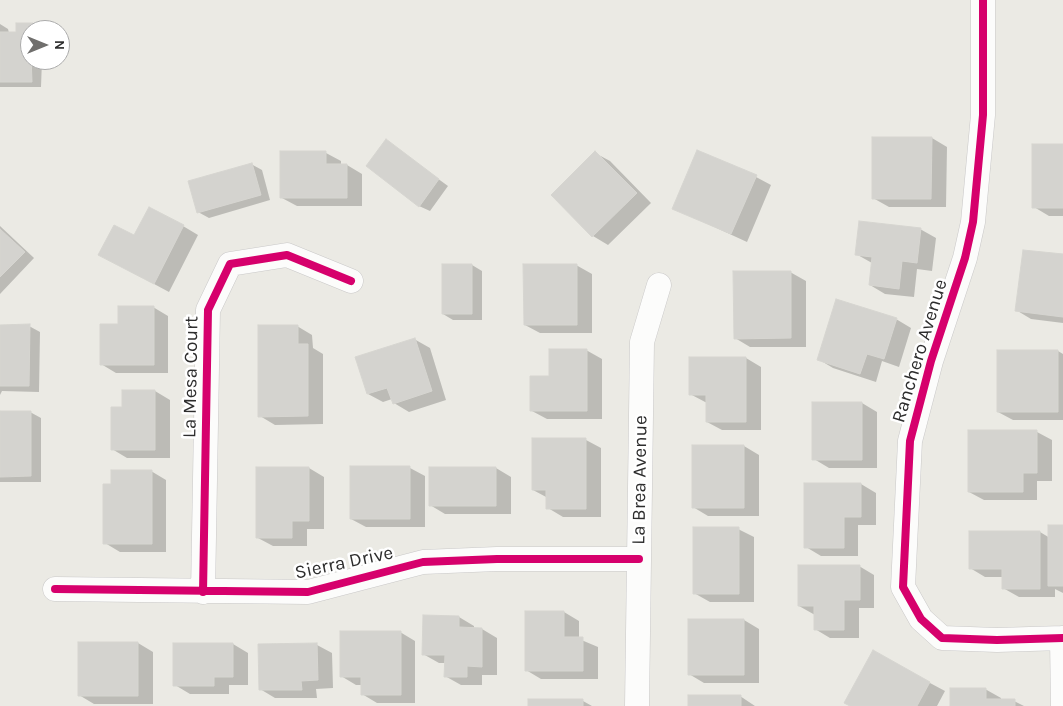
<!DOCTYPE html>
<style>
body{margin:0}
#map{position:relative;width:1063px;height:706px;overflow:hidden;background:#ebeae4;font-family:Karla,sans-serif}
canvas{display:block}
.north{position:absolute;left:20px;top:20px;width:50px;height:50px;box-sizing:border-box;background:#fff;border:1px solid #ababab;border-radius:50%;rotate:90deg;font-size:14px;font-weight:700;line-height:20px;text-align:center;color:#2d2d2d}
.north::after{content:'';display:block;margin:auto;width:18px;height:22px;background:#706f6d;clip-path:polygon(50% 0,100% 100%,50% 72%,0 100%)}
</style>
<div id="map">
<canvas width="1063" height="706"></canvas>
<div class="north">N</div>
</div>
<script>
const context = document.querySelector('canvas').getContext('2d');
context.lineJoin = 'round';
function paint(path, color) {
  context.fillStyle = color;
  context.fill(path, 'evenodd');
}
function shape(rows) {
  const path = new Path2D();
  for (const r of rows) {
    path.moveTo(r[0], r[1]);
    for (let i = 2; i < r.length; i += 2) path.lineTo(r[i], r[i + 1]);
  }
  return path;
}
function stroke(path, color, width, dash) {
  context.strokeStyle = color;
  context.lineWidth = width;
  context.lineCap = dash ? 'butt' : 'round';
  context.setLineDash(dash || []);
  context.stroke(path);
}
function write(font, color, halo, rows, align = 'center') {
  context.font = font + ' Karla,sans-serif';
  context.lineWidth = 5;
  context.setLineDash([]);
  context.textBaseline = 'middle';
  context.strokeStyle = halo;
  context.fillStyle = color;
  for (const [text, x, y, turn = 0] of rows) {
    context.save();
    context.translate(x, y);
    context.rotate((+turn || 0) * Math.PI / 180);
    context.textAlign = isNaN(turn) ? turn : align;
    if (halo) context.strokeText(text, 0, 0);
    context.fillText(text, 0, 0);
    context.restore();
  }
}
const shadow = shape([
 [0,24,8,29,9,33,17,33,32,25,41,30,30,30,30,60,42,60,41,87,0,87],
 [932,138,947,147,946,207,889,207,873,198],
 [386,141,448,186,430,211,419,206],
 [1063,145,1063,216,1049,216,1034,207],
 [282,153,326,153,341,161,341,165,347,165,362,174,362,206,297,206,282,198],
 [595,153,610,161,651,203,608,245,593,236,553,195],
 [251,164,262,170,270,200,209,218,198,212],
 [756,177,771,185,747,242,673,208],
 [0,226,34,258,0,294],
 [183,226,198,235,169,292,115,263],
 [920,229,936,238,932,271,917,269,914,297,885,294,870,285,872,263,856,254],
 [1063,256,1063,323,1031,319,1016,310],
 [472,265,482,271,482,320,453,320,443,314],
 [576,265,592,274,592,333,540,333,525,325],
 [790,272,806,281,806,347,750,347,735,338],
 [153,307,168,316,168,373,116,373,101,364,119,325],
 [896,319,911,328,899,367,882,361,876,382,833,368,818,359],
 [0,326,29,326,40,332,39,392,2,391,0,395],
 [297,326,312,335,313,348,323,354,323,424,275,425,260,416],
 [414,339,430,348,446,400,409,412,394,403,392,399,383,402,368,394],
 [586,350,602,359,602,419,547,419,532,411,550,378],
 [1058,351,1063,354,1063,420,1013,420,998,412],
 [746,358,761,367,761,430,722,430,707,422,707,403,690,394],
 [124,391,155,391,170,400,170,458,127,458,112,449,124,408],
 [862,403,877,412,877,468,829,468,814,459],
 [0,412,30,412,41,418,41,482,0,482],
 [1037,432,1052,440,1052,481,1037,481,1037,500,984,500,969,492],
 [586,440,601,448,601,517,563,517,548,508,548,498,533,490],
 [693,446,744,446,759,455,759,516,708,516,693,507],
 [309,468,324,477,324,529,307,529,307,546,273,546,258,538],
 [351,468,410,468,425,476,425,527,366,527,351,519],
 [496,468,511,477,511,514,445,514,430,505],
 [151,471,166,480,166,552,120,552,105,543,113,486],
 [861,484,876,493,876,525,858,525,858,556,821,556,806,547,806,485],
 [1063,526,1063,593,1055,589,1055,597,1019,597,1003,588,1003,577,985,577,970,568,970,532,1040,532,1050,538],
 [738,529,754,537,754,602,710,602,694,593],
 [859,566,874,575,874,608,859,608,859,638,830,638,815,629,815,615,799,606],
 [564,612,579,621,579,639,598,647,598,679,541,679,526,670],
 [424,616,459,617,474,626,474,629,482,629,497,638,497,675,482,675,482,685,461,685,445,676,446,663,439,663,423,654],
 [689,620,744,620,759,629,759,683,704,683,689,674],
 [400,632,415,641,415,703,377,703,362,694,362,685,356,685,341,676],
 [138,643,153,652,153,704,94,704,79,695],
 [233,644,248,653,248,685,229,685,229,694,190,694,175,685],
 [317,645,332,653,333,688,316,689,317,698,275,698,260,689],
 [930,683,945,691,937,706,853,706],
 [985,689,1001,698,1001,701,1014,701,1024,706,951,706],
 [740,696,755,706,689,706],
 [583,701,592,706,529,706]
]);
const building = shape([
 [16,23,33,23,33,30,30,30,32,82,0,82,0,32,16,32,16,23],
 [872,137,932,137,931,199,872,199,872,137],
 [386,139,439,179,419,207,366,166,386,139],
 [1032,144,1063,144,1063,208,1032,208,1032,144],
 [697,150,757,175,731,234,672,209,697,150],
 [280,151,326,151,326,164,347,164,347,198,280,198,280,151],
 [595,151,637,193,592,237,551,195,595,151],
 [252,163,261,195,197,213,188,181,252,163],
 [149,207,184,225,154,284,98,255,114,225,134,235,149,207],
 [859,221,921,228,917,263,902,261,899,289,869,285,872,257,855,255,859,221],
 [0,229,25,252,0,277,0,229],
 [1023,250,1063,254,1063,317,1015,311,1023,250],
 [442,264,472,264,472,314,442,314,442,264],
 [523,264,577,264,577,325,524,325,523,264],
 [733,271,791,271,791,338,734,339,733,271],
 [836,299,897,318,884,359,867,354,860,374,817,360,836,299],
 [118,306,154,306,154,365,100,365,100,324,118,324,118,306],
 [30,324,29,386,0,386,0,325,30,324],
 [258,325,298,325,298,344,308,344,308,416,258,417,258,325],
 [415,338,432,391,393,404,387,388,367,394,355,357,415,338],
 [549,349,587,349,587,411,530,411,530,376,549,376,549,349],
 [997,350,1058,350,1058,412,997,412,997,350],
 [689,357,746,357,746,422,706,422,706,395,689,395,689,357],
 [122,390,155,390,155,450,111,450,111,407,122,407,122,390],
 [812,402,862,402,862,460,812,460,812,402],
 [0,411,31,411,31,476,0,477,0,411],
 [968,430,1037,430,1037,473,1023,473,1023,492,968,492,968,430],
 [532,438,586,438,586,509,546,509,546,490,532,490,532,438],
 [692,445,744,445,744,508,692,508,692,445],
 [350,466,410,466,410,519,350,519,350,466],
 [256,467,309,467,309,521,292,521,292,538,256,538,256,467],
 [429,467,496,467,496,506,429,506,429,467],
 [111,470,152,470,152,544,103,544,103,484,111,484,111,470],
 [804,483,861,483,861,517,844,517,844,548,804,548,804,483],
 [1048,525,1063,525,1063,586,1048,586,1048,525],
 [693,527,739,527,739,594,693,594,693,527],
 [969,531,1040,531,1040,589,1002,589,1002,569,969,569,969,531],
 [798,565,860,565,860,600,844,600,844,630,814,630,814,606,798,606,798,565],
 [525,611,564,611,564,637,583,637,583,671,525,671,525,611],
 [423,615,459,616,459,627,482,628,482,667,467,666,467,677,444,677,445,655,422,655,423,615],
 [688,619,744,619,744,675,688,675,688,619],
 [340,631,401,631,401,695,361,695,361,677,340,677,340,631],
 [78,642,138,642,138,696,78,696,78,642],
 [173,643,233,643,233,677,214,677,214,686,173,686,173,643],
 [317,643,318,680,301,681,302,690,259,690,258,644,317,643],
 [873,650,930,682,917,706,850,706,844,703,873,650],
 [950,688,986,688,986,699,1015,699,1015,706,950,706,950,688],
 [688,695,741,695,741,706,688,706,688,695],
 [528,699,583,699,583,706,528,706,528,699]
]);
const street = shape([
 [983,0,983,115,973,222,965,258,931,361,910,441,903,587,921,619,942,638,997,640,1063,638],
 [55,589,308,592,423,562,497,559,639,559],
 [203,592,208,310,230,264,287,255,351,281],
 [1062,638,1063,706],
 [637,706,642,342,659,285]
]);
const cycleway = shape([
 [983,0,983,115,973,222,965,258,931,361,910,441,903,587,921,619,942,638,997,640,1063,638],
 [55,589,308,592,423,562,497,559,639,559],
 [203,592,208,310,230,264,287,255,351,281]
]);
const streetNames = [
 ["Ranchero Avenue",920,351,-73],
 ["La Mesa Court",191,377,-89],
 ["La Brea Avenue",640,480,-89],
 ["Sierra Drive",344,563,-12]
];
paint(shadow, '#0003');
paint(building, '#d4d3cf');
stroke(building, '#d6d5d0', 1);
stroke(street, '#c9c8c8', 25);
stroke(street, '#fcfcfb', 24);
stroke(cycleway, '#d6006c', 8);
write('19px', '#2d2d2d', '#fff', streetNames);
</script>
